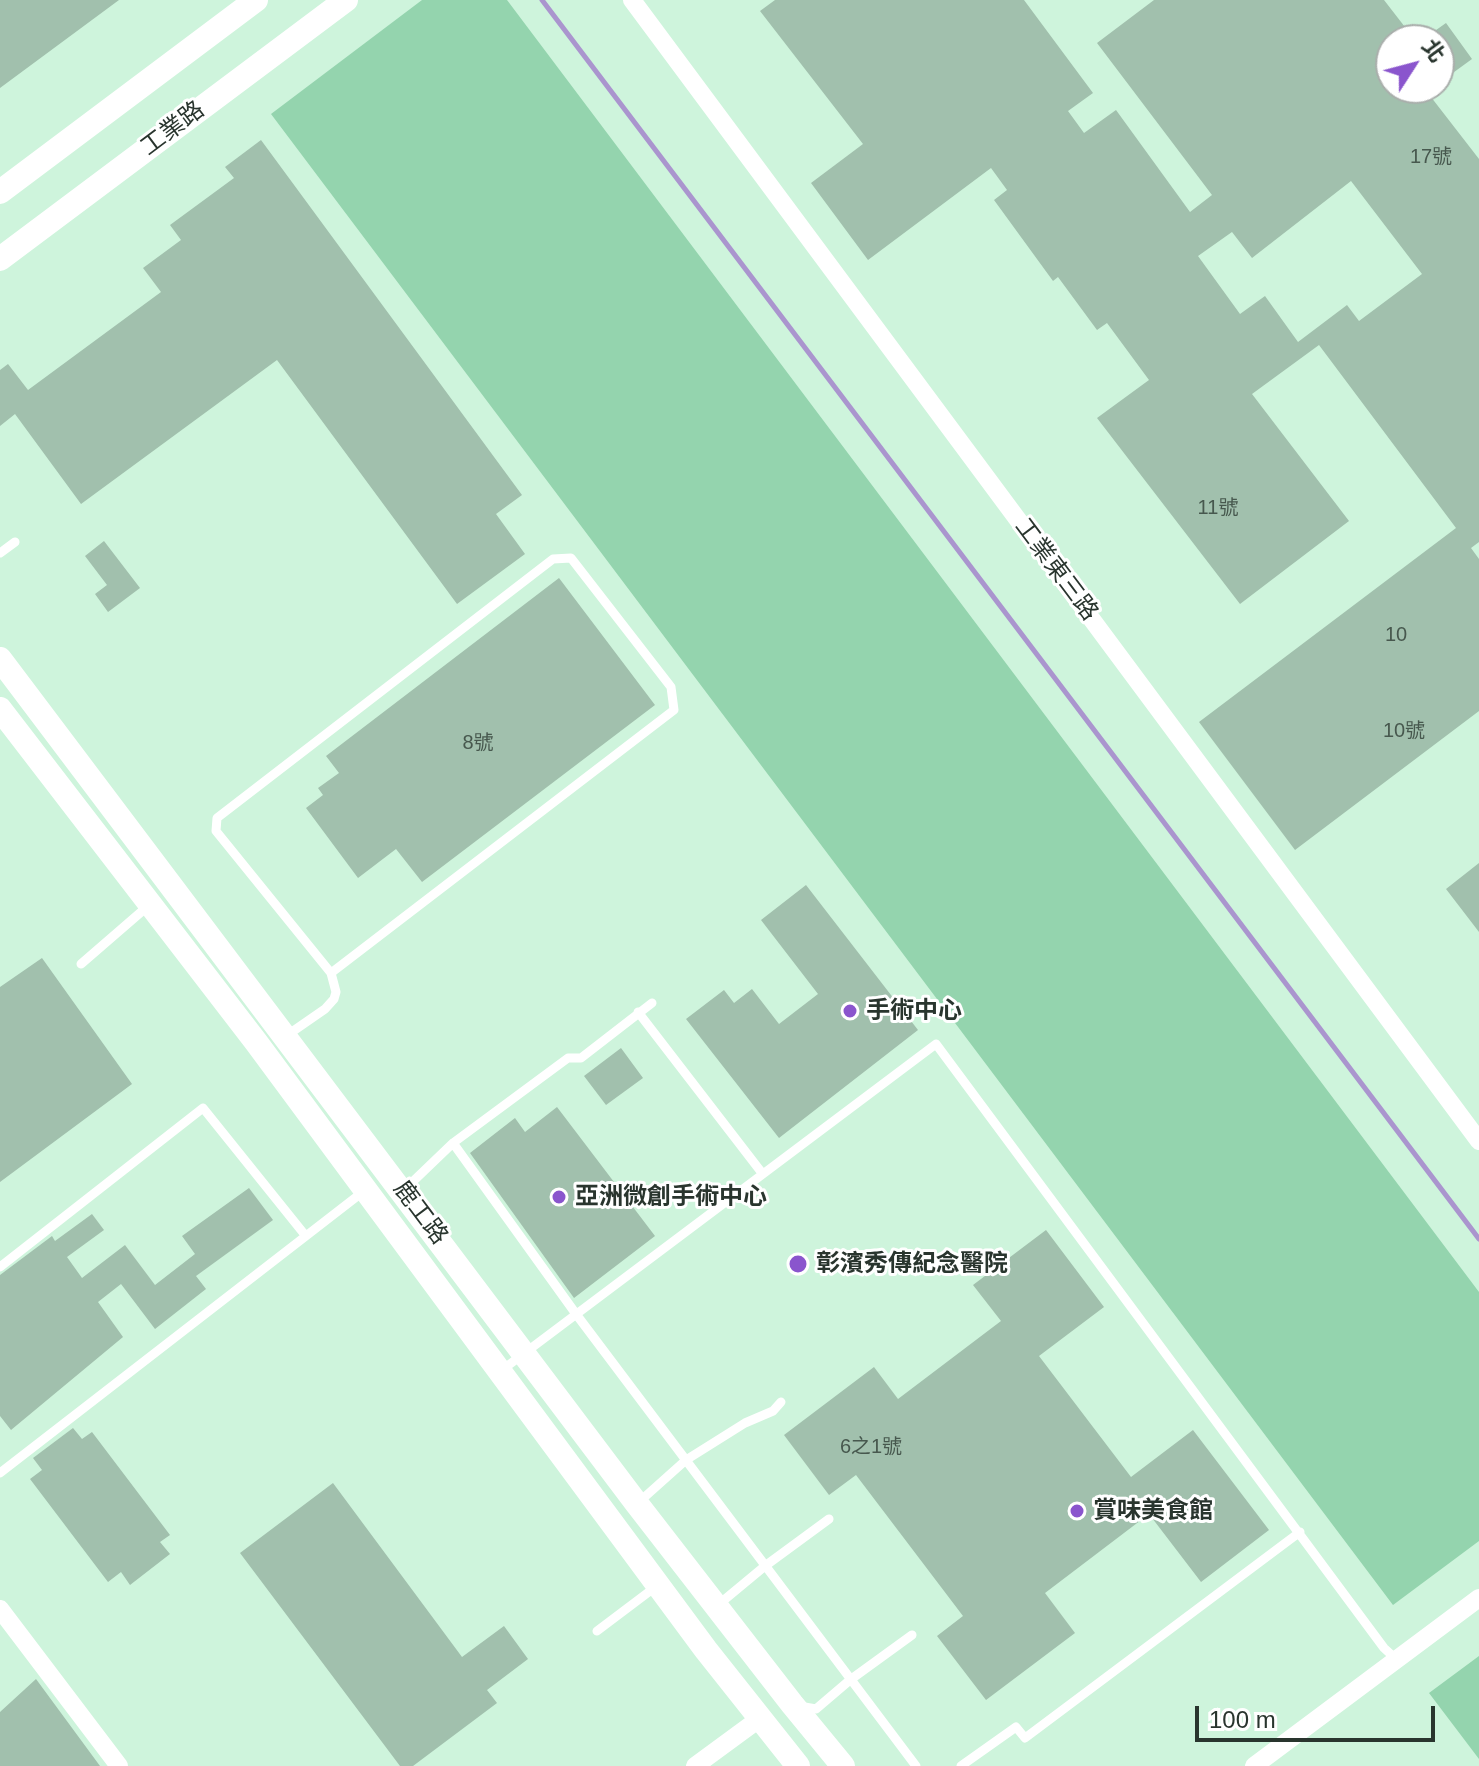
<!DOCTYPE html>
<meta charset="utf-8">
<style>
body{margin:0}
#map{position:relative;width:1479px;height:1766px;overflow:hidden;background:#dfffeb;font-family:Helvetica,"Noto Sans TC",sans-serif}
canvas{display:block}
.north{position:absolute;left:1375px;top:24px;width:80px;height:80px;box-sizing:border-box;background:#fff;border:2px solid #a9aeab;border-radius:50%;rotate:54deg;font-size:22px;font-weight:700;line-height:32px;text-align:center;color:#29352e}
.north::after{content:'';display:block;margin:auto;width:28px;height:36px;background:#8a55cd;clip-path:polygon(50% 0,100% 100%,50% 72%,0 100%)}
.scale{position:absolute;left:1195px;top:1706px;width:240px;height:36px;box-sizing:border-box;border:4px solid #29352e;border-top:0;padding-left:10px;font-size:24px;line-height:28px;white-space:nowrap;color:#29352e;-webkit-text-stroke:6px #fff;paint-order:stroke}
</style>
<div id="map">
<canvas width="1479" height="1766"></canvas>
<div class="north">北</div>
<div class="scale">100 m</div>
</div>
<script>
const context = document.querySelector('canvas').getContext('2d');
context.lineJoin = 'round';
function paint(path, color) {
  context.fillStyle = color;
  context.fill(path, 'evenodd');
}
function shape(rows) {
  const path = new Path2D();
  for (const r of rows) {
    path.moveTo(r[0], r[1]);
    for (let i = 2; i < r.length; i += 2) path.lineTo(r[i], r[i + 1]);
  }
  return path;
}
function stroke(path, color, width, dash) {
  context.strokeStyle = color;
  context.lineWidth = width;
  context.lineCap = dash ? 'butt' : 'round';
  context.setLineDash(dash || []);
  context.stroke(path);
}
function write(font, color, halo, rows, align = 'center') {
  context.font = font + ' Helvetica,"Noto Sans TC",sans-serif';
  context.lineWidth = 6;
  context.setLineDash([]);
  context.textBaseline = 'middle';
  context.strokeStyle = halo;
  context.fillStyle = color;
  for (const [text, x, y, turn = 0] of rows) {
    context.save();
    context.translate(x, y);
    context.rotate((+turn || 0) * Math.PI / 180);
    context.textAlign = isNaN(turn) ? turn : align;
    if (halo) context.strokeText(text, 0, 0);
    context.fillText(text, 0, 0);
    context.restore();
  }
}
const built = shape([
 [0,0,1479,0,1479,1766,0,1766],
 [1391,40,1439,40,1439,88,1391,88]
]);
const forest = shape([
 [422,0,507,0,1479,1292,1479,1541,1393,1605,271,114],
 [1479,1656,1479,1759,1429,1693]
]);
const stream = shape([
 [542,0,1479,1239]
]);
const building = shape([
 [0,0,119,0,0,88],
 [775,0,1024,0,1093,93,1068,111,1084,133,1116,110,1190,212,1212,195,1097,43,1154,0,1384,0,1415,40,1391,40,1391,88,1424,88,1479,159,1479,542,1471,548,1479,559,1479,711,1295,850,1199,722,1456,528,1319,345,1252,394,1349,521,1240,604,1097,418,1149,380,1107,323,1097,330,1058,277,1053,281,994,200,1007,190,991,168,868,260,811,183,863,144,760,11],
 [1351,181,1422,274,1359,321,1347,305,1298,342,1265,296,1240,314,1198,256,1232,232,1252,258],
 [1446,23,1472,59,1439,83,1439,40,1422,40],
 [261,140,522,495,496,514,525,554,457,604,277,360,81,504,15,414,0,426,0,370,8,364,28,390,161,292,143,268,181,240,170,225,234,178,225,167],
 [104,541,140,588,108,612,95,594,107,585,85,556],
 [559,578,655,705,422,882,396,849,358,878,306,808,323,795,318,788,339,773,326,756],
 [1479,863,1479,932,1446,889],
 [806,885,918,1030,779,1138,686,1019,724,990,734,1003,752,989,779,1024,818,994,761,920],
 [42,958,132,1084,0,1182,0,987],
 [621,1048,643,1078,606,1105,584,1076],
 [557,1107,655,1236,574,1298,470,1153,515,1118,525,1132],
 [249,1188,273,1220,196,1276,206,1289,155,1329,121,1284,98,1302,123,1337,11,1430,0,1416,0,1275,52,1236,55,1241,92,1214,104,1230,67,1257,82,1278,125,1245,155,1285,195,1254,182,1236],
 [1046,1230,1104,1307,1039,1356,1131,1477,1193,1430,1269,1530,1201,1582,1149,1514,1045,1593,1075,1633,986,1700,937,1636,963,1616,856,1475,829,1495,784,1435,874,1367,898,1399,1001,1321,973,1285],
 [73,1428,82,1439,92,1432,170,1535,160,1542,170,1554,130,1585,121,1572,108,1582,30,1479,42,1470,33,1458],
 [333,1483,462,1657,504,1626,528,1659,487,1690,497,1703,413,1766,400,1766,240,1553],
 [36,1679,100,1766,0,1766,0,1712]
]);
const lane = shape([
 [0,553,15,542],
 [81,964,148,906],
 [638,1012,762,1173],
 [286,1036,325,1009,334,999,336,992,331,973,674,710,671,687,571,558,553,559,217,818,216,831,331,973],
 [453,1143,576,1314,916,1766],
 [403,1191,453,1143,568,1058,581,1058,652,1003],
 [0,1267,203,1108,305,1235],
 [502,1370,936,1044,1384,1648,1397,1660],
 [0,1473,364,1191],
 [639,1502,686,1460,745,1423,773,1411,781,1402],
 [718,1605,765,1566,829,1519],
 [597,1631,658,1585],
 [799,1706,816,1709,850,1680,912,1635],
 [961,1766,1016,1727,1025,1738,1300,1532]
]);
const street = shape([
 [632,0,1479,1141],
 [0,1609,119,1766],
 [695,1766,759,1719],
 [1254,1766,1479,1598]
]);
const secondary = shape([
 [0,192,256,0],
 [0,259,346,0],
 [0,659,637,1504,792,1704,843,1766],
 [0,709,256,1042,706,1650,798,1766]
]);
const markers = [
 [850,1011,8,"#8a55cd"],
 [559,1197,8,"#8a55cd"],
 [798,1264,10,"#8a55cd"],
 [1077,1511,8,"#8a55cd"]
];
const numberNames = [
 ["17號",1431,157],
 ["11號",1218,508],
 ["10",1396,635],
 ["10號",1404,731],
 ["8號",478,743],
 ["6之1號",871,1447]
];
const streetNames = [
 ["工業路",173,129,-37],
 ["工業東三路",1056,570,53],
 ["鹿工路",420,1213,53]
];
const poiNames = [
 ["手術中心",866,1011],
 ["亞洲微創手術中心",575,1197],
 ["彰濱秀傳紀念醫院",816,1264],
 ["賞味美食館",1093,1511]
];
paint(built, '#cef4dc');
paint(forest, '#94d4ae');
stroke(stream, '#aa95ce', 5);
paint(building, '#a1c0ad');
stroke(lane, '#fff', 9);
stroke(street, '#fff', 18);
stroke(secondary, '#fff', 24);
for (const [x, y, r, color] of markers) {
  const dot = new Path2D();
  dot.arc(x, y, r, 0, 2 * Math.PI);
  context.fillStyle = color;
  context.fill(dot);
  stroke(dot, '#fff', 3);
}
write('20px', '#47584e', null, numberNames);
write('24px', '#29352e', '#fff', streetNames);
write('bold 24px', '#29352e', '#fff', poiNames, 'left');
</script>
